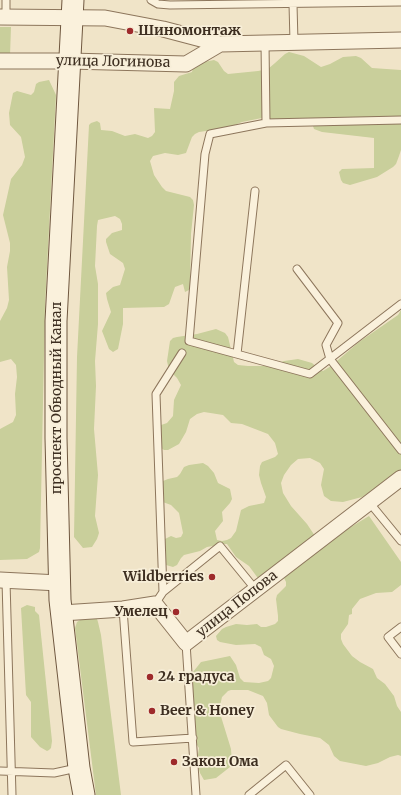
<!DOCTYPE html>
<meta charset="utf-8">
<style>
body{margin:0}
canvas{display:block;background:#f0e4c8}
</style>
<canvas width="401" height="795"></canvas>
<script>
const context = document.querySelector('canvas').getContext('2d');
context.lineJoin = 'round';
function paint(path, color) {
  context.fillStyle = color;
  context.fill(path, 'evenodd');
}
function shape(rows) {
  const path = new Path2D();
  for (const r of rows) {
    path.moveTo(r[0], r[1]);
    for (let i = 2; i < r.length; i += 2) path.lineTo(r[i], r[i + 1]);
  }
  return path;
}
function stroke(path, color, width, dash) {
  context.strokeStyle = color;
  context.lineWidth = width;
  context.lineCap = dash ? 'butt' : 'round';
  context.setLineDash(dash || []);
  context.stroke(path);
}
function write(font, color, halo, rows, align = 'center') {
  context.font = font + ' Merriweather,serif';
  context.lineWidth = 3.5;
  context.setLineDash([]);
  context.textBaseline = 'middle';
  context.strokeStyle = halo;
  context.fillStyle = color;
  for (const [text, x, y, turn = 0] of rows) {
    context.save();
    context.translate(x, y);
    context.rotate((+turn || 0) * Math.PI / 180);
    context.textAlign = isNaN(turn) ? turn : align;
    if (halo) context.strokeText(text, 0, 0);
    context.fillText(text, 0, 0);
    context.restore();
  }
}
const green = shape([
 [0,27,11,27,10,56,0,56],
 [289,52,304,56,321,67,330,64,343,57,356,56,361,58,372,68,401,70,401,150,399,156,396,164,393,167,377,177,350,185,343,183,341,180,339,172,342,169,374,168,374,138,322,132,314,129,312,123,298,118,278,120,262,118,242,122,227,128,199,132,195,134,192,137,186,153,178,155,165,153,153,156,150,161,154,175,162,187,166,191,190,197,193,200,194,205,191,234,190,286,189,290,185,292,183,284,175,287,169,304,164,307,123,308,123,324,118,349,113,352,109,349,102,331,111,312,107,299,106,293,113,287,120,285,125,269,123,263,110,254,106,242,106,239,112,233,122,230,122,224,120,219,115,216,98,220,97,226,95,266,98,284,98,324,95,361,96,386,94,429,98,475,95,516,99,533,97,539,92,547,83,548,74,537,77,357,89,125,91,123,97,121,100,123,101,130,112,131,125,136,135,134,148,138,152,136,155,132,154,108,170,109,174,91,174,82,179,76,192,72,193,68,204,62,214,60,218,62,224,71,228,74,258,71,268,69,275,63,285,54],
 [49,80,56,95,45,305,40,548,39,552,27,559,0,560,0,429,13,422,16,415,15,394,17,377,16,365,11,359,0,362,0,321,7,308,9,300,7,267,10,251,10,243,3,215,11,179,22,165,25,157,21,137,10,125,9,113,13,93,17,91,31,95,34,92,36,84,39,82],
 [401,310,401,472,362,497,343,502,331,501,324,496,321,485,324,469,320,463,310,458,298,459,291,465,284,475,281,483,283,493,291,506,307,524,315,536,326,544,330,543,341,533,369,516,401,562,401,585,392,592,376,593,360,599,352,609,352,614,349,615,348,624,341,634,341,639,343,644,352,656,360,662,373,669,377,678,385,684,394,696,397,706,401,712,401,756,398,755,390,757,378,763,366,766,340,761,334,756,329,745,320,738,300,734,281,729,278,727,269,715,267,703,263,696,248,690,231,690,228,691,222,697,219,710,231,749,232,763,230,767,216,778,204,780,200,773,197,761,199,748,195,742,191,681,193,672,201,662,230,656,236,665,240,678,244,682,259,683,268,681,271,678,274,666,271,659,264,655,261,647,255,644,236,645,220,642,217,640,216,636,222,629,226,627,236,624,247,625,257,624,261,627,266,627,275,624,278,621,278,616,276,599,277,595,286,586,286,582,284,578,280,578,260,581,249,566,236,557,227,544,223,544,207,547,200,551,184,555,181,558,177,565,173,567,166,565,161,560,163,540,171,536,176,538,181,537,183,533,179,513,171,505,160,501,160,485,163,481,168,479,177,477,180,474,184,467,189,465,203,463,208,466,214,473,218,483,230,489,232,499,230,503,222,512,223,521,215,531,217,540,222,541,227,540,231,538,236,531,241,510,249,506,264,503,266,497,261,483,259,475,260,466,262,462,275,457,278,454,275,443,268,434,242,424,231,423,223,415,204,412,197,414,190,419,186,432,179,444,168,450,164,450,160,447,158,426,167,423,173,416,174,400,181,385,177,378,169,370,167,361,170,341,173,338,177,337,197,334,216,329,225,333,228,337,234,362,238,365,248,366,265,366,275,364,284,361,298,359,312,363,319,369,323,371,331,366,359,342,398,315],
 [27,605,35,607,35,611,39,615,52,741,51,748,49,750,47,751,40,747,31,737,31,702,26,695,21,608],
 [94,618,97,619,98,622,101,635,121,795,96,795,75,628,77,622,80,620]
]);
const lane = shape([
 [6,0,6,17],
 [151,0,158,4,170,5,401,2],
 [293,4,294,42],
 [265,43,266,123,210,134,205,154,189,341,310,374,401,304],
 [266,123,401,120],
 [297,269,338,323,326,345,330,359,401,450],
 [237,354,255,191],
 [369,502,401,541],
 [6,581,12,795],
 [163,592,156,394,182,353],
 [155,604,163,592,220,546,256,590],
 [123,609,133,742,193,738],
 [401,627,388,637,401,654],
 [186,643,196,795],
 [0,771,54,773,77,768],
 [249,795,286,765,310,795]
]);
const street = shape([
 [0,17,105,18,163,29,220,44,401,40],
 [0,61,69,61,186,64,220,44],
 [0,580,59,583],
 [62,613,123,609,155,604,186,643,401,478]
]);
const secondary = shape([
 [73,0,56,321,56,438,60,600,79,768,84,795]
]);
const markers = [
 [130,31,4,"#9e2a2b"],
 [212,577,4,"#9e2a2b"],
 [176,612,4,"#9e2a2b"],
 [150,677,4,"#9e2a2b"],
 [152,711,4,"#9e2a2b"],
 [174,762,4,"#9e2a2b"]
];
const poiNames = [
 ["Шиномонтаж",138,31],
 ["Wildberries",204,577,"right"],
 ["Умелец",168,612,"right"],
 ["24 градуса",158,677],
 ["Beer & Honey",160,711],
 ["Закон Ома",182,762]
];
const streetNames = [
 ["улица Логинова",113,62,1],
 ["проспект Обводный Канал",57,398,-90],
 ["улица Попова",237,604,-38]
];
paint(green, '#c9cf9b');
stroke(lane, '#8d765c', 9);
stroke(street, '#8d765c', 17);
stroke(secondary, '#6f573f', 23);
stroke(lane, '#faf1dc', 7);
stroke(street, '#faf1dc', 15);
stroke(secondary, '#faf1dc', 21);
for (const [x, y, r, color] of markers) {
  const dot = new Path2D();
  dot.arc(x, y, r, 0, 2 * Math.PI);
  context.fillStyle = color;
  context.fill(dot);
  stroke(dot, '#f7eed8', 1.5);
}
write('bold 14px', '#3d2e20', '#f7eed8', poiNames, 'left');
write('14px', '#3d2e20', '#f7eed8', streetNames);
</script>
